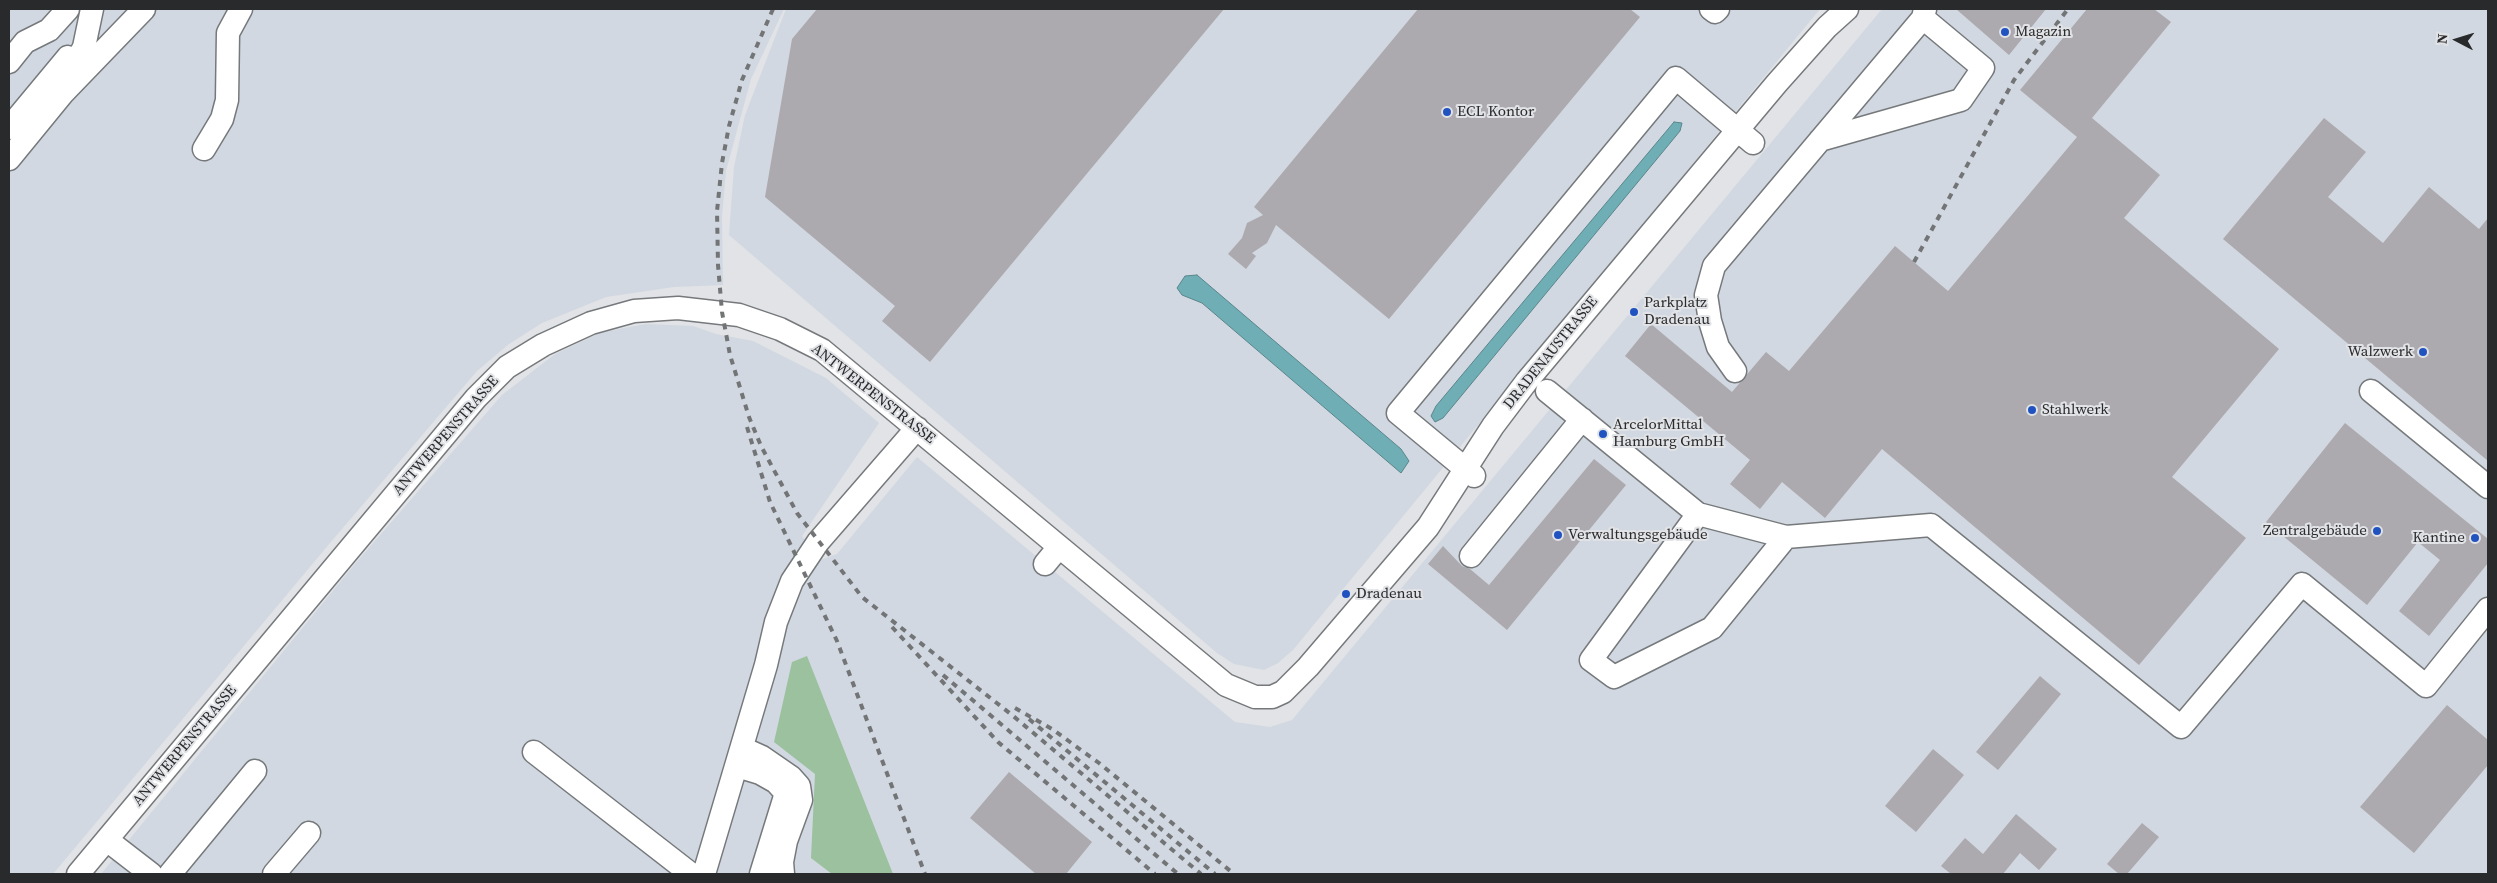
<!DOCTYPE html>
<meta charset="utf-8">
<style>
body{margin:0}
#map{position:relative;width:2497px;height:883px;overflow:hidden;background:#e1e3e6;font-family:"Source Serif 4",serif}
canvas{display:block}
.frame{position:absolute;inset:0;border:10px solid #292a2b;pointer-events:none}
.north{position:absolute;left:2432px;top:15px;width:50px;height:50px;-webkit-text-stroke:4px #e1e3e6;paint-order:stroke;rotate:275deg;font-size:14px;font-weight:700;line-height:20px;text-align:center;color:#292a2b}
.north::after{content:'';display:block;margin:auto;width:18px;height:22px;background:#292a2b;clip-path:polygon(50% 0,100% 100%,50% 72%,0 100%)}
</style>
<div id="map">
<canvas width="2497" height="883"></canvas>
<div class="frame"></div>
<div class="north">N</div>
</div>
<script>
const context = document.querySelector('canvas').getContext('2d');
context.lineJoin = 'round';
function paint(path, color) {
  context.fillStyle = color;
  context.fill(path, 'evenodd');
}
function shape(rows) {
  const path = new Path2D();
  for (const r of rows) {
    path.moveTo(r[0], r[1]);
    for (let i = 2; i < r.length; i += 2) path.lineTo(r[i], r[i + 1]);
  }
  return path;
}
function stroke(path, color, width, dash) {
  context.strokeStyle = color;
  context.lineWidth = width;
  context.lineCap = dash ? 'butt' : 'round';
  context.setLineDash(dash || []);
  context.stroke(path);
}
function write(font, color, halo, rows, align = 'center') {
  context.font = font + ' "Source Serif 4",serif';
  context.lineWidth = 4;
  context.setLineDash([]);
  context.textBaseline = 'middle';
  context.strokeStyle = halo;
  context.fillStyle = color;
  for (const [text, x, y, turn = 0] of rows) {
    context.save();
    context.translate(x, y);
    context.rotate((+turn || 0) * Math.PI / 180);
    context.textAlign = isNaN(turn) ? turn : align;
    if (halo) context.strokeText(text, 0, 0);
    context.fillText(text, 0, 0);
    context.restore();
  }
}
const built = shape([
 [9,9,784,9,751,79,726,171,722,216,723,285,674,287,606,297,542,323,509,344,477,371,330,543,53,874,9,874],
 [786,9,1820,9,1293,650,1278,663,1264,670,1234,664,1217,653,729,235,734,167,745,115],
 [1882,9,2488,9,2488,874,101,874,354,565,502,395,555,354,602,332,646,324,693,326,716,334,753,341,826,378,879,423,802,536,820,560,837,554,917,457,1235,722,1270,727,1292,720]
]);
const forest = shape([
 [807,656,893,874,832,874,811,858,815,774,774,742,792,662]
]);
const water = shape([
 [1674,122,1682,123,1680,131,1443,418,1435,422,1431,416,1436,406,1674,122],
 [1197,275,1401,449,1409,461,1401,473,1202,303,1182,295,1177,288,1185,276,1197,275]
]);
const building = shape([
 [817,9,1224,9,930,362,882,321,895,306,765,197,792,39],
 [1418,9,1630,9,1640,17,1389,319,1276,225,1267,243,1252,253,1256,256,1246,269,1228,254,1242,238,1247,223,1263,215,1254,207],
 [1956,9,2046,9,2009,55],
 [2087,9,2154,9,2171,22,2092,118,2160,175,2124,218,2279,349,2172,477,2246,538,2139,665,1882,449,1825,518,1782,482,1760,509,1730,484,1750,460,1625,356,1651,324,1732,392,1766,352,1789,371,1895,246,1948,291,2077,137,2020,90],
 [2324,118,2366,152,2328,197,2383,243,2429,187,2479,229,2488,218,2488,461,2223,239],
 [2345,423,2488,539,2488,563,2429,636,2399,611,2440,560,2418,542,2367,605,2266,522],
 [1594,459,1626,485,1507,630,1428,564,1443,546,1462,566,1470,569,1489,585],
 [2040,676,2061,694,1998,770,1976,752],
 [2447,705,2488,740,2488,765,2414,853,2360,807],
 [1933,749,1964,775,1916,832,1885,806],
 [1009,772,1092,842,1066,874,1036,874,970,818],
 [2016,814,2057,849,2039,870,2020,853,2003,874,1951,874,1941,866,1965,838,1983,854],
 [2142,823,2159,837,2127,874,2119,874,2107,864]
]);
const minor = shape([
 [1711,9,1715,12,1718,9],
 [9,62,25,42,49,30,68,9],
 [63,78,75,65,84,47,92,9],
 [9,128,68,57],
 [1820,140,1961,100,1983,68,1923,18],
 [204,149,222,119,227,100,228,33,241,9],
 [9,159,63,93,144,9],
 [1735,371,1718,347,1710,321,1706,295,1714,266,1923,18,1925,9],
 [1547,391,1698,514,1786,537,1931,525,2181,727,2302,584,2426,686,2488,609],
 [2371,391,2488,487],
 [1474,476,1398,413,1676,78,1753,143],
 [1698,514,1591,660,1614,677,1712,628,1786,537],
 [1471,556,1582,419],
 [1045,564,1059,547],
 [742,748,762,757,791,777,799,786,801,800,786,841,782,862,783,874],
 [534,752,691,874],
 [737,766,760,773,776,782,786,793,761,874],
 [107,840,151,874],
 [78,874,476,398,507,367,543,345,591,323,634,311,678,308,739,315,780,329,822,350,1226,685,1255,697,1272,697,1283,692,1308,667,1428,527,1493,426,1527,381,1777,83,1827,27,1847,9],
 [170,874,255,771],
 [274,874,309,833],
 [704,874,766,665,776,622,792,581,818,542,917,428]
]);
const rail = shape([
 [773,9,742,80,729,126,722,163,717,211,718,265,722,312,730,355,749,417,761,446,797,513,862,597,1012,715,1201,874],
 [1914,262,2014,80,2068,9],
 [747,427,770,502,837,641,925,874],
 [892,627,998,742,1155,874],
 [943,675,1178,874],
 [1015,708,1052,729,1099,763,1234,874],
 [1029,719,1215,874]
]);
const markers = [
 [2005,32,5,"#2053c0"],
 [1447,112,5,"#2053c0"],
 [1634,312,5,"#2053c0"],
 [2423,352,5,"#2053c0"],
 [2032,410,5,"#2053c0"],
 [1603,434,5,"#2053c0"],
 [2377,531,5,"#2053c0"],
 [1558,535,5,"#2053c0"],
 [2475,538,5,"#2053c0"],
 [1346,594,5,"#2053c0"]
];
const poiNames = [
 ["Magazin",2015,32],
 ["ECL Kontor",1457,112],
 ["Parkplatz",1644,303],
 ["Dradenau",1644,320],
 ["Walzwerk",2413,352,"right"],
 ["Stahlwerk",2042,410],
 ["ArcelorMittal",1613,425],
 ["Hamburg GmbH",1613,442],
 ["Zentralgebäude",2367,531,"right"],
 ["Verwaltungsgebäude",1568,535],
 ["Kantine",2465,538,"right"],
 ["Dradenau",1356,594]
];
const streetNames = [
 ["DRADENAUSTRASSE",1551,353,-51],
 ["ANTWERPENSTRASSE",873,394,38],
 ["ANTWERPENSTRASSE",446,436,-49],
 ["ANTWERPENSTRASSE",185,746,-50]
];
paint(built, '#d1d8e1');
paint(forest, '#9bc19e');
paint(water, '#6faeb5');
stroke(water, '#5a868c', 1);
paint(building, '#acaaae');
stroke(minor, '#76797b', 25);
stroke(minor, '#fff', 22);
stroke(rail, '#727476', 4, [6, 6]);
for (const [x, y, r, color] of markers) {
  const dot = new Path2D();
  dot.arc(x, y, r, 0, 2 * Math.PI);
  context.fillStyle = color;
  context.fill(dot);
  stroke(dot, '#e1e3e6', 2);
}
write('15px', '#292a2b', '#e1e3e6', poiNames, 'left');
write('15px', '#292a2b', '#e1e3e6', streetNames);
</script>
